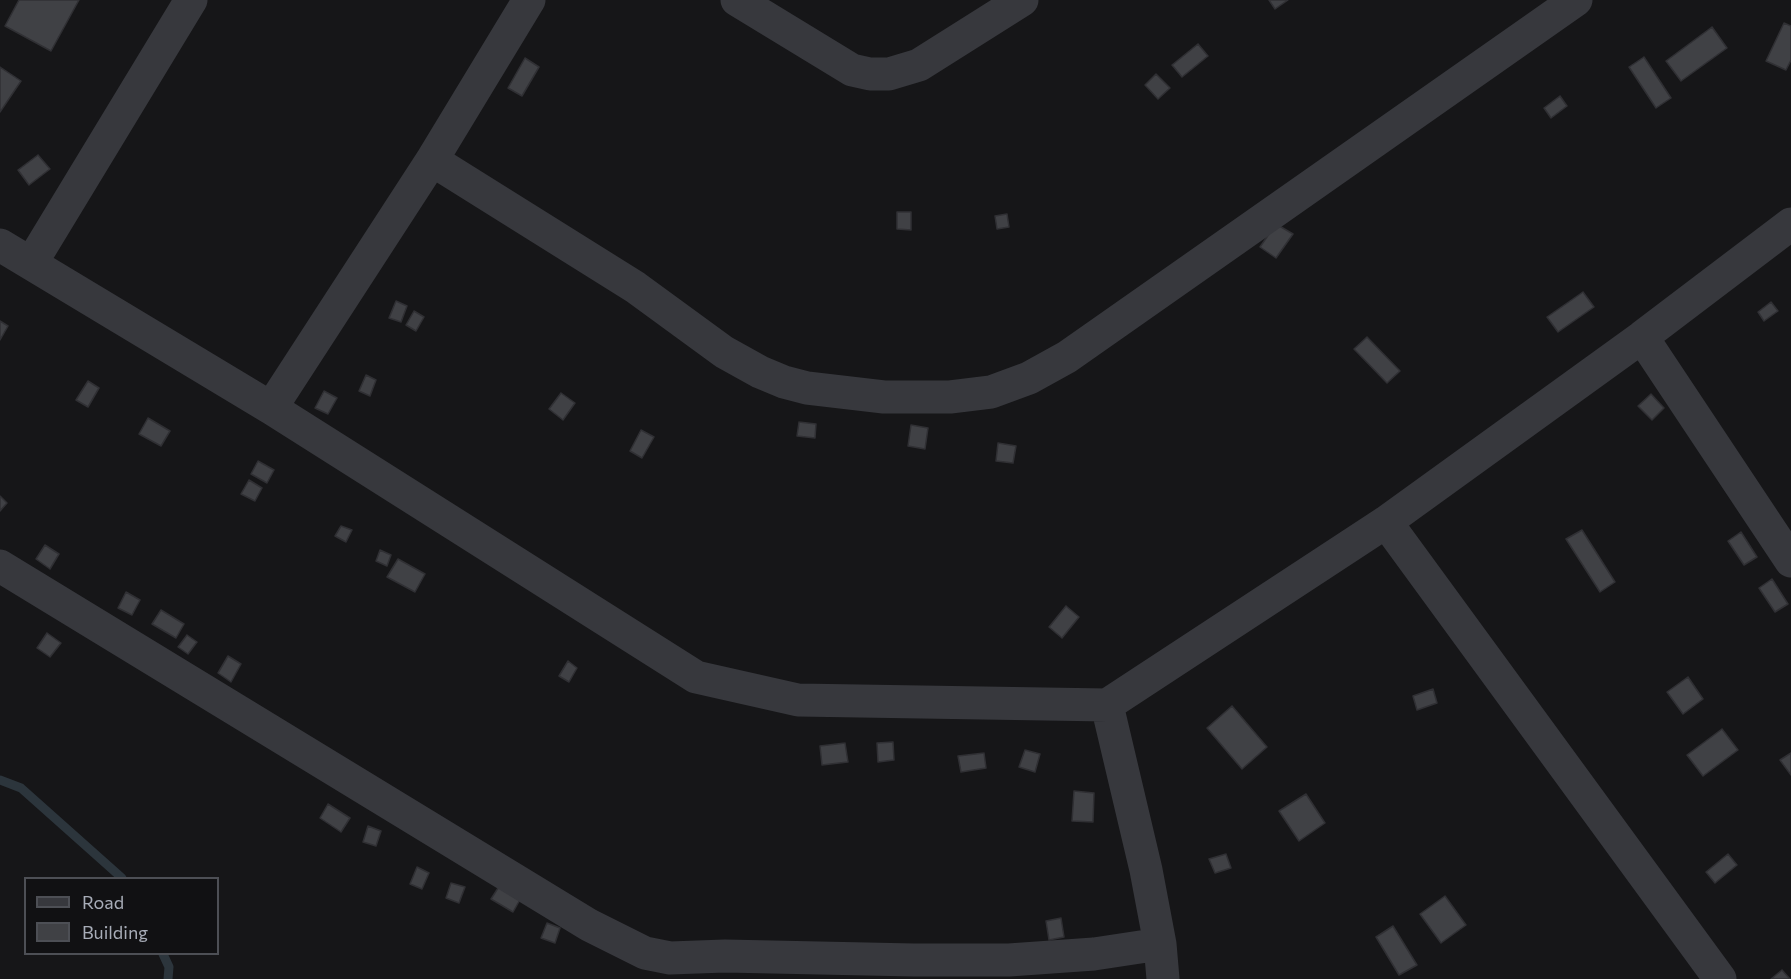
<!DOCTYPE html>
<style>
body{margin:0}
#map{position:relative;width:1791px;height:979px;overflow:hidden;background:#161618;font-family:Commissioner,sans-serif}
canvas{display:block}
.legend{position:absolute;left:24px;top:877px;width:195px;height:78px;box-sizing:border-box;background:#111113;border:2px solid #4d4f55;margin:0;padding:8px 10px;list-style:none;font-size:18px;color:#a8adb8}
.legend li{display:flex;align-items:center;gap:12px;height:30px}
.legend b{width:30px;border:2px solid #4d4f55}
</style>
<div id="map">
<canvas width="1791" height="979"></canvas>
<ul class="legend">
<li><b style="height:8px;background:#37383d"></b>Road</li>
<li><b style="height:16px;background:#404145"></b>Building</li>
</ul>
</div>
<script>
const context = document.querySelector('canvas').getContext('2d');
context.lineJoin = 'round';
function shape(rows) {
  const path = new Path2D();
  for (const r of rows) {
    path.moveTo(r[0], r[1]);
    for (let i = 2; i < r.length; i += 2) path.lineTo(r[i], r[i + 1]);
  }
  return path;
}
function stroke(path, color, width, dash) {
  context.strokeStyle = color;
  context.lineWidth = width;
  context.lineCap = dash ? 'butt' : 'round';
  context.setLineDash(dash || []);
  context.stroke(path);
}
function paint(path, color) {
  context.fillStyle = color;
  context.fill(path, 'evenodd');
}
const stream = shape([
 [0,780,21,788,122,878],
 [163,954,169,967,168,979]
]);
const building = shape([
 [19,0,79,0,51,51,5,26,19,0],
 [1269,0,1288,0,1275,9,1269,0],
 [1784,23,1791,26,1791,60,1786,70,1766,61,1784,23],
 [1712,27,1727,48,1681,81,1666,61,1712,27],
 [1198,44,1208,56,1182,77,1172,65,1198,44],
 [1644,57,1671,98,1656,108,1629,67,1644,57],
 [525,58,539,67,522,96,508,88,525,58],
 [0,67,21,81,0,112,0,67],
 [1156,74,1170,88,1158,99,1145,85,1156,74],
 [1560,96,1567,106,1551,118,1544,108,1560,96],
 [38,155,50,169,29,185,18,170,38,155],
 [897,212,911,212,911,230,897,229,897,212],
 [1007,214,1009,227,997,229,995,216,1007,214],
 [1276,224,1293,234,1276,258,1260,247,1276,224],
 [1583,292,1594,307,1558,332,1547,317,1583,292],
 [396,301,407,306,401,322,389,318,396,301],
 [1771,302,1778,311,1764,321,1758,312,1771,302],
 [414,311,424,317,416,331,406,325,414,311],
 [0,321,8,326,0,340,0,321],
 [1367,337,1400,371,1387,383,1354,349,1367,337],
 [366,375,376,380,370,396,359,391,366,375],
 [88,381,99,388,88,407,76,400,88,381],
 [324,391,337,398,328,414,315,408,324,391],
 [561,393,575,403,563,420,549,409,561,393],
 [1651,394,1664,408,1652,420,1638,406,1651,394],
 [148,418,170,431,161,446,139,434,148,418],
 [799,422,816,424,815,438,797,436,799,422],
 [911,425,928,428,925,449,908,446,911,425],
 [641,430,654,437,642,458,630,451,641,430],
 [998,443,1016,446,1013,463,996,461,998,443],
 [258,461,274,470,267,483,251,474,258,461],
 [249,480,262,488,255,501,241,494,249,480],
 [0,496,7,503,0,511,0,496],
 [341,526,352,530,346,542,335,536,341,526],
 [1582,530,1615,582,1600,592,1566,539,1582,530],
 [1741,532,1757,557,1744,565,1728,541,1741,532],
 [45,545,59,554,50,569,36,559,45,545],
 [380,550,391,555,387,566,376,561,380,550],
 [398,559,425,574,415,592,387,577,398,559],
 [1772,579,1788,604,1775,612,1759,588,1772,579],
 [126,592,140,600,132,615,118,608,126,592],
 [1066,606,1079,617,1062,638,1049,627,1066,606],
 [161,610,184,624,176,638,152,624,161,610],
 [47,633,61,643,50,657,37,648,47,633],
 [187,635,197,642,188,654,178,647,187,635],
 [228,656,241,664,231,682,218,673,228,656],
 [568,661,577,668,569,682,559,676,568,661],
 [1688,677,1703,699,1683,714,1667,692,1688,677],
 [1433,689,1437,703,1417,710,1413,696,1433,689],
 [1232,706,1267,747,1242,769,1207,728,1232,706],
 [1722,729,1738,750,1703,776,1687,755,1722,729],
 [893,742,894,760,878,762,877,743,893,742],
 [845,743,848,762,822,765,820,746,845,743],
 [1025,750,1040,754,1035,772,1019,767,1025,750],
 [984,753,986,768,961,772,958,756,984,753],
 [1791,753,1791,775,1780,760,1791,753],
 [1074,791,1094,793,1093,822,1072,821,1074,791],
 [1306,794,1325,823,1299,841,1279,811,1306,794],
 [328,804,350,818,341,832,320,818,328,804],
 [368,826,381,831,376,846,363,842,368,826],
 [1226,854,1231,868,1215,873,1209,859,1226,854],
 [1728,854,1737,865,1715,883,1706,872,1728,854],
 [417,867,429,873,422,889,410,884,417,867],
 [451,883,465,887,459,903,446,898,451,883],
 [500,885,521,898,513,912,491,899,500,885],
 [1445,896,1466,925,1441,943,1420,914,1445,896],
 [1061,918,1064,937,1049,940,1046,921,1061,918],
 [547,923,560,928,555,943,541,938,547,923],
 [1393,926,1417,965,1399,975,1376,937,1393,926],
 [1782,970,1790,979,1771,979,1782,970]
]);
const minor = shape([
 [737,0,852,70,870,74,889,74,919,65,1022,0],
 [432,160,635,287,724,352,760,372,784,382,807,388,884,397,950,397,991,392,1029,378,1067,357,1576,0],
 [0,245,271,408,696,677,798,700,1107,705,1386,522,1642,337,1791,224],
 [32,262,191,0],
 [1642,337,1791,561],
 [271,408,432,160,529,0],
 [1386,522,1720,979],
 [0,566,589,925,645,953,670,958,725,956,914,960,1009,960,1094,954,1160,944],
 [1107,705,1146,870,1160,944,1163,979]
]);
stroke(stream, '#2c353c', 9);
paint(building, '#404145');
stroke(building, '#303034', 1.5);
stroke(minor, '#37383d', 33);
</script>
